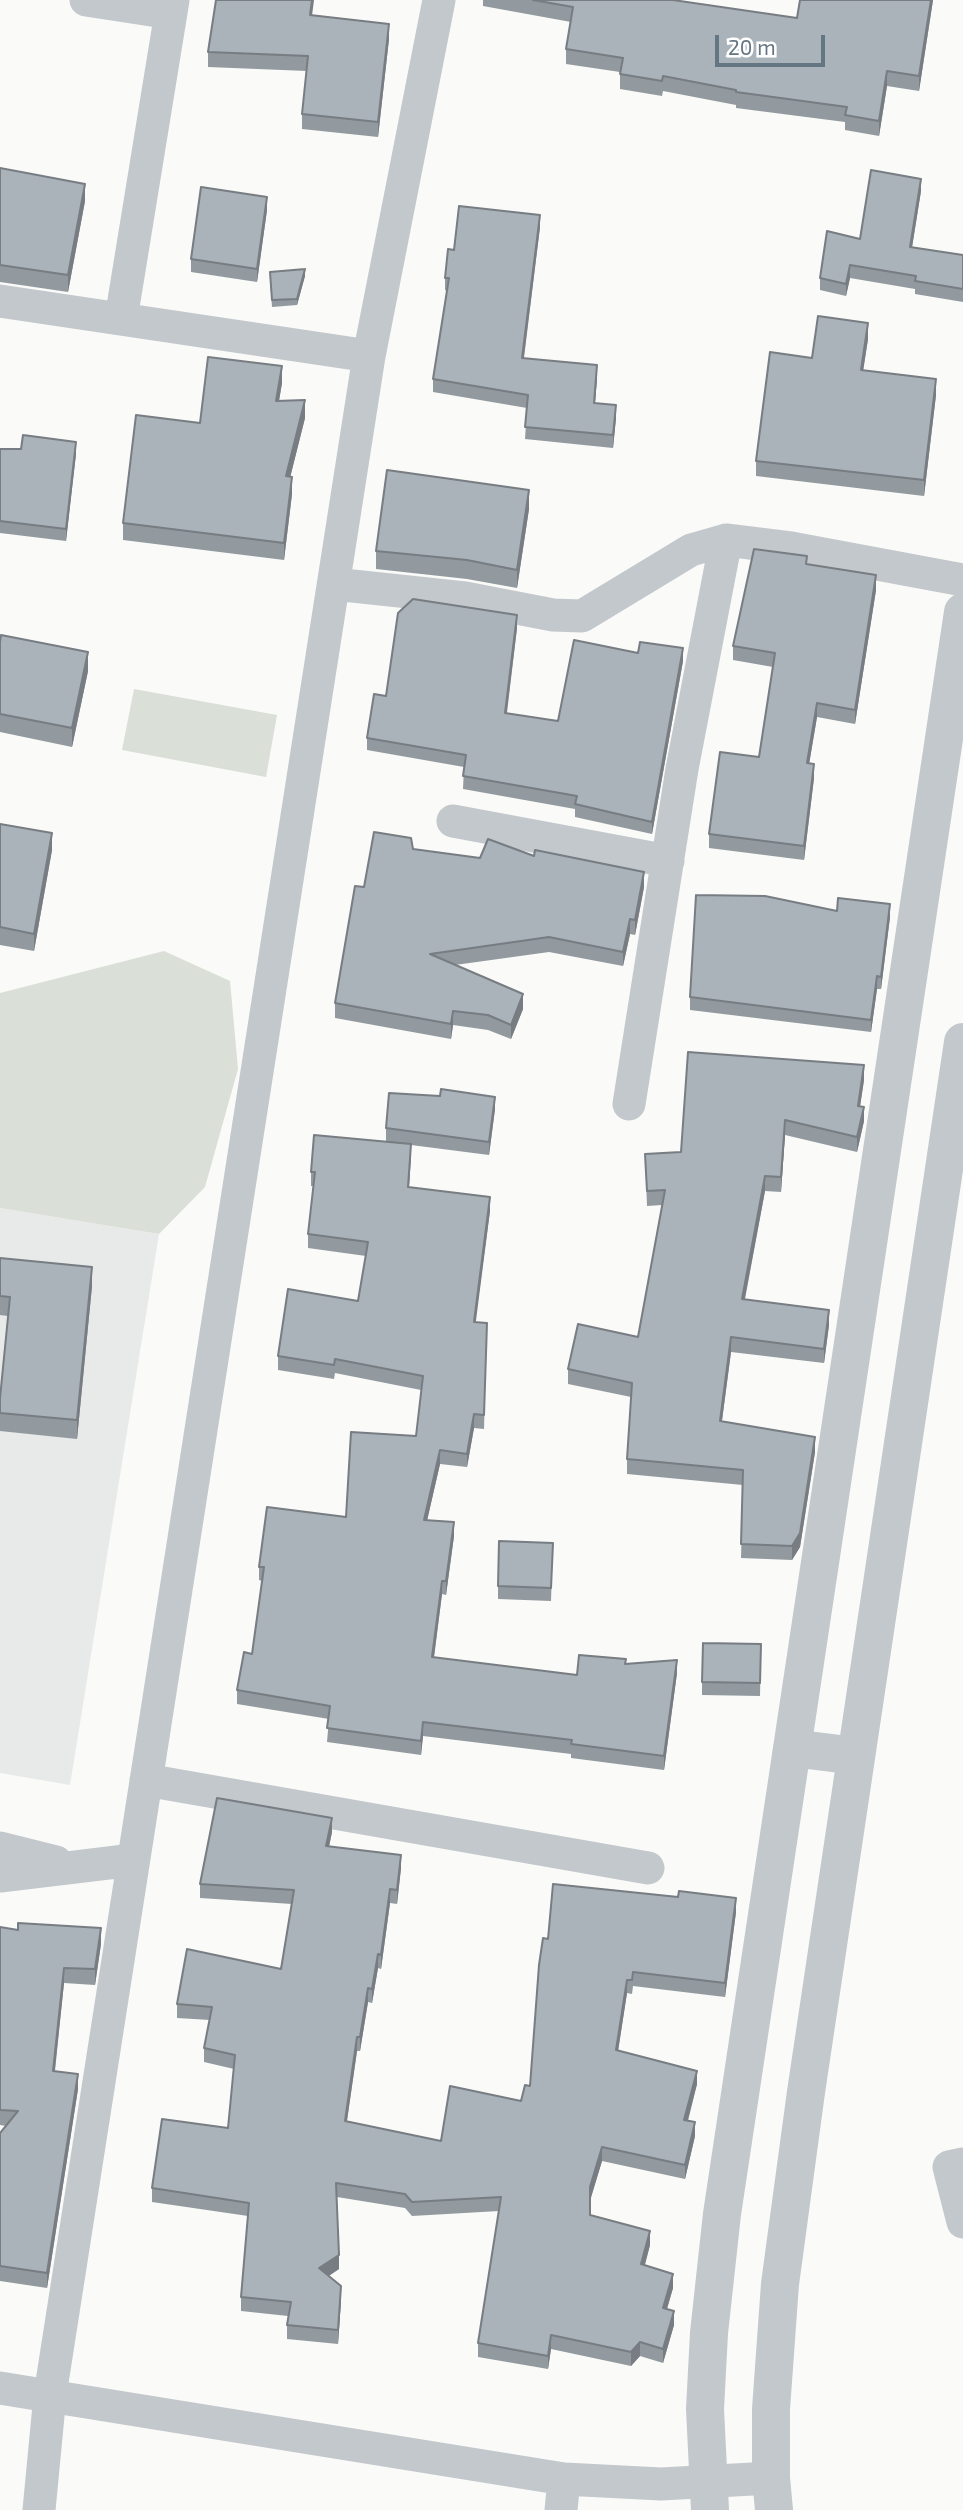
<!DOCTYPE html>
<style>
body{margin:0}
#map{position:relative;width:963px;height:2510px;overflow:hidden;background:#fafaf8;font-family:"Exo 2",sans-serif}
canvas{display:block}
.scale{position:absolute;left:715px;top:35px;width:110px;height:32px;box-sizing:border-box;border:4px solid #657683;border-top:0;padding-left:9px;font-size:21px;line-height:24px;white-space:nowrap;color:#657683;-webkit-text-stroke:5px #fff;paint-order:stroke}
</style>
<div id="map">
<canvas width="963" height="2510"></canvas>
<div class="scale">20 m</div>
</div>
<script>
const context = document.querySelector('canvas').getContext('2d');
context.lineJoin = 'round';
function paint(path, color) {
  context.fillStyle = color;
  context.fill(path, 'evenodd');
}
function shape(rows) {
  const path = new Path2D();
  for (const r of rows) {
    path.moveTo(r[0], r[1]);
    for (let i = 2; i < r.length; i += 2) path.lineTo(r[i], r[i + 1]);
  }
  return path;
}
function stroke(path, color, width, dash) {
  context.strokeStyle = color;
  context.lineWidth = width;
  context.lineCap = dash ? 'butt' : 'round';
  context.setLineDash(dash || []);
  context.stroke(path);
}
const built = shape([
 [0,1208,159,1234,70,1785,0,1773]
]);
const green = shape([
 [134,689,277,715,266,777,122,750],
 [164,951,230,981,238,1069,205,1187,159,1234,0,1208,0,993]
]);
const minor = shape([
 [86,0,171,13],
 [0,301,369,356],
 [121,319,173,0],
 [334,584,465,598,553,615,582,616,691,550,726,540,791,548,963,580],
 [453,821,668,861],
 [629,1104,682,769,726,540],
 [146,1780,648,1868],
 [0,1848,56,1862],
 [0,1876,133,1860],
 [963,2164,949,2167,963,2222],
 [0,2388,564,2479,661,2484,771,2478],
 [39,2510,50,2395,369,356,439,0],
 [561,2510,564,2479]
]);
const tertiary = shape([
 [792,1748,856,1756],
 [710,2510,705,2409,709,2333,722,2214,963,612],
 [774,2510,771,2478,771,2409,780,2284,806,2092,963,1042]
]);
const wall = shape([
 [483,0,673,0,797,18,933,0,919,91,887,86,879,136,845,130,845,122,736,108,736,105,663,91,662,96,620,89,620,72,566,64,566,49,571,22,483,6],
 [312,16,389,39,378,137,302,129,302,114,307,71,208,67,208,52],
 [0,168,85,201,68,292,0,282],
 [921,191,912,247,963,255,963,302,915,294,915,289,850,278,846,296,820,290,820,278,860,239],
 [267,210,257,282,191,272,191,259],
 [540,227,524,358,597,378,595,403,616,418,613,448,525,439,527,408,433,392,433,379,447,291,445,290,445,278,454,250],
 [305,276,297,305,272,307,270,278],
 [868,339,863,370,936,395,924,496,756,476,756,461,812,358],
 [282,383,279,401,305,418,290,477,292,494,284,560,123,540,123,523,200,423],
 [0,449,76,454,66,541,0,533],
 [529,509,517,588,467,579,376,569,376,551],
 [807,564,876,590,855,724,817,717,809,763,814,778,804,860,709,848,709,834,759,757,773,667,733,660,733,646],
 [517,628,507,713,558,721,683,661,652,834,575,817,575,809,463,789,464,767,367,750,367,738,386,696],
 [0,642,88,671,72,747,0,732],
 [0,824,52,850,34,951,0,945],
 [413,849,480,858,534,856,644,887,635,935,630,934,623,966,549,952,455,965,523,1009,511,1039,488,1030,453,1025,451,1039,335,1018,335,1003,364,887],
 [837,911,890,917,881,989,877,989,871,1032,690,1010,690,997],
 [864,1080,860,1106,864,1121,857,1152,785,1135,781,1192,765,1191,745,1299,829,1325,824,1363,731,1352,722,1421,815,1452,800,1547,792,1560,741,1558,743,1485,627,1474,627,1459,631,1397,568,1384,568,1369,638,1337,662,1205,647,1206,645,1154,681,1152],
 [495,1109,489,1155,411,1145,409,1187,490,1211,475,1322,487,1323,484,1429,474,1428,467,1467,440,1464,427,1520,454,1536,446,1595,442,1594,434,1658,577,1675,626,1664,677,1673,664,1770,571,1758,571,1754,423,1736,421,1755,327,1742,329,1719,237,1704,237,1690,252,1654,262,1581,259,1580,259,1567,346,1517,416,1436,421,1390,335,1373,334,1379,278,1370,278,1356,358,1301,366,1256,308,1248,308,1234,313,1186,311,1186,311,1172,386,1141,386,1128],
 [0,1258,92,1286,77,1439,0,1431,0,1398,8,1316,0,1315],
 [553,1543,551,1601,498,1599,498,1586],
 [761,1644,760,1696,702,1695,702,1682],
 [332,1832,329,1847,401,1868,397,1904,390,1903,381,1969,378,1968,372,2003,368,2002,360,2051,357,2051,347,2121,441,2141,521,2101,530,2086,548,1939,736,1912,725,1997,633,1986,632,1994,627,1993,618,2051,697,2084,688,2121,695,2136,685,2179,602,2161,590,2200,590,2215,650,2245,645,2265,673,2288,667,2309,674,2325,663,2363,640,2356,631,2366,551,2349,548,2369,478,2357,478,2343,499,2211,412,2216,405,2208,337,2197,339,2269,329,2276,341,2300,338,2344,287,2339,287,2325,288,2316,241,2311,241,2297,248,2216,152,2202,152,2188,228,2128,234,2069,204,2062,204,2048,210,2020,177,2018,177,2004,281,1969,292,1904,200,1898,200,1884],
 [0,1927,101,1944,95,1985,64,1983,55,2071,78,2089,47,2288,0,2281,0,2133,6,2126,0,2125]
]);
const shadedWall = shape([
 [312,0,314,0,310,31,310,15],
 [931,0,933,0,919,91,919,76],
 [389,24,389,39,378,137,378,122],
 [887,71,887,86,879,136,879,121],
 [921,179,921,191,910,260,910,247],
 [85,184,85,201,68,292,68,275],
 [267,197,267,210,257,282,257,269],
 [540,215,540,227,522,371,522,358],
 [850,265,850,278,846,296,846,284],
 [305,269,305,276,297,305,297,299],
 [868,323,868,339,861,385,861,370],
 [597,365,597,378,594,416,594,403],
 [282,366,282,383,276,418,276,401],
 [936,379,936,395,924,496,924,480],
 [305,400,305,418,286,494,286,476],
 [616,405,616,418,613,448,613,435],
 [76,442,76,454,66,541,66,529],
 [292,477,292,494,284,560,284,543],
 [529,490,529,509,517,588,517,570],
 [876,575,876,590,855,724,855,710],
 [517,615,517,628,505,725,505,713],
 [683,648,683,661,652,834,652,822],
 [88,652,88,671,72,747,72,728],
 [817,703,817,717,807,777,807,763],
 [814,764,814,778,804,860,804,846],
 [52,833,52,850,34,951,34,934],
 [644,872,644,887,635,935,635,920],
 [890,904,890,917,881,989,881,977],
 [630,919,630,934,623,966,623,952],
 [877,976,877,989,871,1032,871,1020],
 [523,994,523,1009,511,1039,511,1025],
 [453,1011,453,1025,451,1039,451,1024],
 [864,1065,864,1080,858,1120,858,1106],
 [495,1097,495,1109,489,1155,489,1142],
 [864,1107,864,1121,857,1152,857,1137],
 [785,1120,785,1135,781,1192,781,1177],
 [411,1144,411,1158,408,1200,408,1187],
 [765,1176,765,1191,742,1313,742,1299],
 [490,1197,490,1211,474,1336,474,1322],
 [92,1267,92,1286,77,1439,77,1420],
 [829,1310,829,1325,824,1363,824,1349],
 [731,1337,731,1352,720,1435,720,1421],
 [474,1414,474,1428,467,1467,467,1454],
 [815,1437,815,1452,800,1547,792,1560,792,1546],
 [440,1450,440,1464,424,1534,424,1520],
 [454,1522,454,1536,446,1595,446,1581],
 [442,1581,442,1594,432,1671,432,1657],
 [677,1660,677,1673,664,1770,664,1756],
 [423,1722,423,1736,421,1755,421,1741],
 [332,1818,332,1832,326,1860,326,1846],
 [401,1855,401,1868,397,1904,397,1890],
 [390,1889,390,1903,381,1969,381,1955],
 [736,1898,736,1912,725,1997,725,1983],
 [101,1928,101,1944,95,1985,95,1969],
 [378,1954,378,1968,372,2003,372,1989],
 [64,1968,64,1983,53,2086,53,2071],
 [627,1980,627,1993,616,2064,616,2050],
 [368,1988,368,2002,360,2051,360,2037],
 [357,2037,357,2051,345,2134,345,2121],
 [697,2071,697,2084,684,2134,684,2120],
 [78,2074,78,2089,47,2288,47,2273],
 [695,2122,695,2136,685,2179,685,2165],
 [602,2147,602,2161,590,2201,590,2187],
 [650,2231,650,2245,641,2278,641,2264],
 [339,2255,339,2269,319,2282,319,2268],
 [673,2274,673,2288,663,2322,663,2308],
 [341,2286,341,2300,338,2344,338,2330],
 [674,2311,674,2325,663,2363,663,2349],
 [551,2335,551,2349,548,2369,548,2356],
 [640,2342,640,2356,631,2366,631,2352]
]);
const building = shape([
 [216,0,312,0,310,15,389,24,378,122,302,114,308,56,208,52,216,0],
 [533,0,673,0,797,18,800,0,931,0,919,76,887,71,879,121,845,115,847,107,736,92,736,90,663,76,662,81,620,74,623,58,566,49,573,7,533,0],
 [0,168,85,184,68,275,0,265,0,168],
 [871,170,921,179,910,247,963,255,963,289,915,281,916,276,850,265,846,284,820,278,827,231,860,239,871,170],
 [201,187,267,197,257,269,191,259,201,187],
 [459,206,540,215,522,358,597,365,594,403,616,405,613,435,525,427,528,395,433,379,449,278,445,278,448,249,454,250,459,206],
 [305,269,297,299,272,300,270,272,305,269],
 [818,316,868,323,861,370,936,379,924,480,756,461,770,352,812,358,818,316],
 [208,357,282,366,276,401,305,400,286,476,292,477,284,543,123,523,136,415,200,423,208,357],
 [23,435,76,442,66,529,0,521,0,449,21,449,23,435],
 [387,470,529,490,517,570,467,560,376,551,387,470],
 [754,549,807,556,806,564,876,575,855,710,817,703,807,763,814,764,804,846,709,834,720,752,759,757,775,653,733,646,754,549],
 [413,599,517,615,505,713,558,721,574,640,638,653,640,642,683,648,652,822,575,804,577,796,463,776,466,755,367,738,374,694,386,696,398,613,413,599],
 [1,635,88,652,72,728,0,714,0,642,1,635],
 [0,824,52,833,34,934,0,927,0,824],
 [374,832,411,838,413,849,480,858,488,839,534,856,535,850,644,872,635,920,630,919,623,952,549,937,430,954,523,994,511,1025,488,1015,453,1011,451,1024,335,1003,355,886,364,887,374,832],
 [696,895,765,896,837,911,838,898,890,904,881,977,877,976,871,1020,690,997,696,895],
 [688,1052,864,1065,858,1106,864,1107,857,1137,785,1120,781,1177,765,1176,742,1299,829,1310,824,1349,731,1337,720,1421,815,1437,800,1533,792,1546,741,1544,743,1470,627,1459,632,1383,568,1369,578,1324,638,1337,665,1190,647,1191,645,1154,681,1152,688,1052],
 [441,1089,495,1097,489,1142,386,1128,389,1093,440,1096,441,1089],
 [314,1135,411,1144,408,1187,490,1197,474,1322,487,1323,484,1415,474,1414,467,1454,440,1450,424,1520,454,1522,446,1581,442,1581,432,1657,577,1675,579,1655,626,1659,625,1664,677,1660,664,1756,571,1744,572,1740,423,1722,421,1741,327,1728,330,1706,237,1690,244,1652,252,1654,264,1567,259,1567,267,1507,346,1517,351,1432,416,1436,423,1376,335,1359,334,1365,278,1356,288,1289,358,1301,368,1242,308,1234,315,1172,311,1172,314,1135],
 [0,1258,92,1267,77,1420,0,1413,0,1398,10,1297,0,1296,0,1258],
 [499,1541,553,1543,551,1588,498,1586,499,1541],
 [703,1643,761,1644,760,1683,702,1682,703,1643],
 [217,1798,332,1818,326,1846,401,1855,397,1890,390,1889,381,1955,378,1954,372,1989,368,1988,360,2037,357,2037,345,2121,441,2141,450,2086,521,2101,525,2085,530,2086,539,1965,543,1938,548,1939,553,1884,678,1897,679,1891,736,1898,725,1983,633,1972,632,1980,627,1980,616,2050,697,2071,684,2120,695,2122,685,2165,602,2147,590,2187,590,2215,650,2231,641,2264,673,2274,663,2308,674,2311,663,2349,640,2342,631,2352,551,2335,548,2356,478,2343,501,2197,412,2202,405,2194,336,2183,339,2255,319,2268,341,2286,338,2330,287,2325,291,2302,241,2297,249,2203,152,2188,162,2119,228,2128,235,2055,204,2048,212,2007,177,2004,187,1949,281,1969,294,1890,200,1884,217,1798],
 [18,1923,101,1928,95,1969,64,1968,53,2071,78,2074,47,2273,0,2266,0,2133,18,2111,0,2110,0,1927,18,1930,18,1923]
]);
paint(built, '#e8e9e9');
paint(green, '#dadfd7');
stroke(minor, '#c3c8cc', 33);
stroke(tertiary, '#c3c8cc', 38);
paint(wall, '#929a9f');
paint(shadedWall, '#777d82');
paint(building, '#aab3b9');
stroke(building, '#777d82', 2);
</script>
